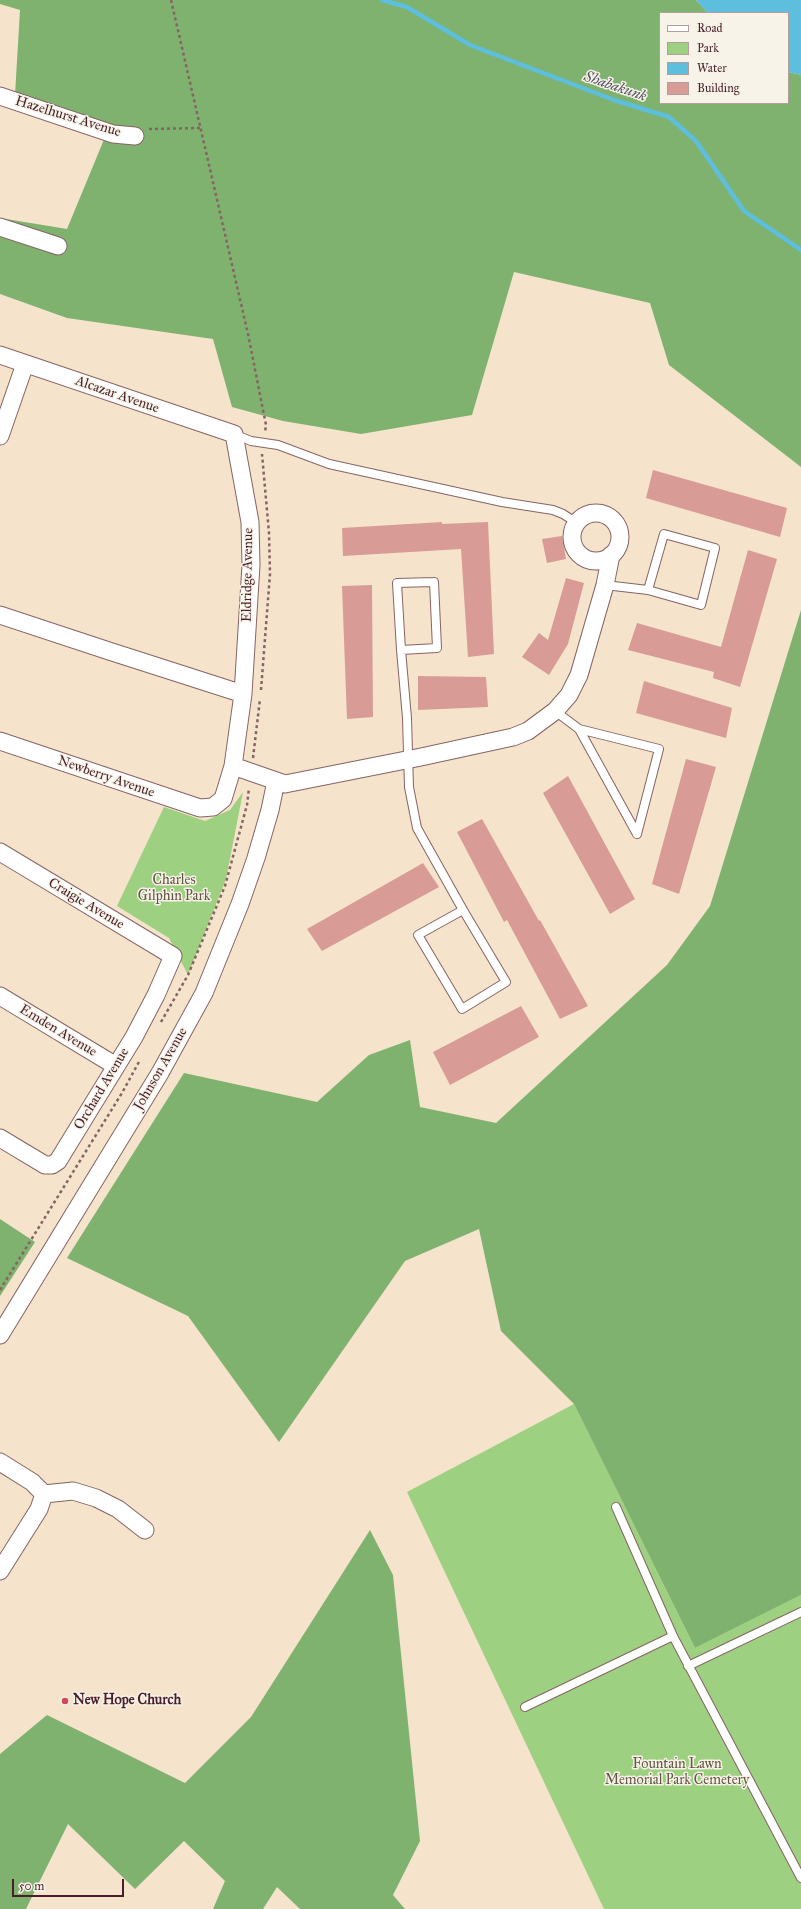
<!DOCTYPE html>
<style>
body{margin:0}
#map{position:relative;width:801px;height:1909px;overflow:hidden;background:#f5e3cc;font-family:"IM FELL Great Primer",serif}
canvas{display:block}
.legend{position:absolute;left:659px;top:12px;width:130px;height:92px;box-sizing:border-box;background:#f7f3e8;border:1px solid #b29e9c;margin:0;padding:5px 7px;list-style:none;font-size:12px;color:#4a1f2b}
.legend li{display:flex;align-items:center;gap:8px;height:20px}
.legend b{width:20px;border:1px solid #b29e9c}
.scale{position:absolute;left:12px;top:1879px;width:112px;height:18px;box-sizing:border-box;border:2px solid #4a1f2b;border-top:0;padding-left:5px;font-size:12px;line-height:14px;white-space:nowrap;color:#4a1f2b;-webkit-text-stroke:3px #f7f3e8;paint-order:stroke}
</style>
<div id="map">
<canvas width="801" height="1909"></canvas>
<ul class="legend">
<li><b style="height:5px;background:#fff"></b>Road</li>
<li><b style="height:11px;background:#9dd080"></b>Park</li>
<li><b style="height:11px;background:#5ebedd"></b>Water</li>
<li><b style="height:11px;background:#d89b96"></b>Building</li>
</ul>
<div class="scale">50 m</div>
</div>
<script>
const context = document.querySelector('canvas').getContext('2d');
context.lineJoin = 'round';
function paint(path, color) {
  context.fillStyle = color;
  context.fill(path, 'evenodd');
}
function shape(rows) {
  const path = new Path2D();
  for (const r of rows) {
    if (r.length === 3) {
      path.moveTo(r[0] + r[2], r[1]);
      path.arc(r[0], r[1], r[2], 0, 2 * Math.PI);
      continue;
    }
    path.moveTo(r[0], r[1]);
    for (let i = 2; i < r.length; i += 2) path.lineTo(r[i], r[i + 1]);
  }
  return path;
}
function stroke(path, color, width, dash) {
  context.strokeStyle = color;
  context.lineWidth = width;
  context.lineCap = dash ? 'butt' : 'round';
  context.setLineDash(dash || []);
  context.stroke(path);
}
function write(font, color, halo, rows, align = 'center') {
  context.font = font + ' "IM FELL Great Primer",serif';
  context.lineWidth = 3;
  context.setLineDash([]);
  context.textBaseline = 'middle';
  context.strokeStyle = halo;
  context.fillStyle = color;
  for (const [text, x, y, turn = 0] of rows) {
    context.save();
    context.translate(x, y);
    context.rotate((+turn || 0) * Math.PI / 180);
    context.textAlign = isNaN(turn) ? turn : align;
    if (halo) context.strokeText(text, 0, 0);
    context.fillText(text, 0, 0);
    context.restore();
  }
}
const green = shape([
 [243,792,226,879,188,975,169,938,117,906,164,807,205,821,230,810],
 [574,1404,695,1648,801,1595,801,1909,604,1909,407,1492]
]);
const forest = shape([
 [0,0,696,0,708,13,660,13,660,103,788,103,788,72,801,75,801,467,669,365,650,303,514,272,472,415,361,434,283,421,232,407,213,339,67,318,0,294,0,218,67,229,110,125,15,95,20,10,0,4],
 [801,610,801,1595,695,1648,574,1404,501,1331,479,1229,405,1261,279,1442,188,1316,67,1258,184,1073,317,1102,369,1055,410,1040,420,1107,496,1123,667,965,710,906],
 [0,1219,35,1242,0,1296],
 [370,1530,393,1575,420,1841,393,1895,405,1909,300,1909,277,1887,263,1909,213,1909,225,1881,184,1841,135,1889,68,1824,26,1909,0,1909,0,1754,47,1715,185,1783,251,1717]
]);
const water = shape([
 [696,0,801,0,801,75,788,72,788,13,708,13]
]);
const stream = shape([
 [382,0,407,7,470,45,614,100,669,117,696,141,744,211,801,250]
]);
const building = shape([
 [653,470,787,508,780,537,646,498],
 [442,522,442,524,488,522,494,654,468,657,461,549,343,556,342,528],
 [562,536,566,559,547,563,542,539],
 [748,550,777,559,740,687,713,678,714,672,628,650,637,623,721,647],
 [566,578,584,583,568,644,549,675,522,657,539,633,548,640],
 [372,585,373,717,347,719,342,586],
 [418,676,486,677,488,707,418,710],
 [644,681,732,708,726,738,636,713],
 [686,759,716,767,679,894,652,884],
 [568,776,635,899,610,914,543,793],
 [482,819,539,921,540,920,588,1006,560,1019,507,920,504,922,457,832],
 [423,863,439,887,322,951,307,929],
 [521,1006,539,1037,450,1085,433,1052]
]);
const path = shape([
 [171,0,248,334,266,425,265,433],
 [149,129,200,128],
 [261,690,270,574,269,533,262,454],
 [253,758,260,699],
 [161,1022,188,975,225,886,247,805,249,788],
 [0,1290,122,1093,140,1060]
]);
const service = shape([
 [234,434,251,441,278,445,329,464,502,502,553,510,563,514,577,523],
 [434,582,437,648,401,650,397,583,434,582],
 [605,585,648,590,701,605,715,548,664,534,648,590],
 [401,650,407,718,409,787,417,828,463,910,418,935,462,1009,506,982,463,910],
 [555,711,579,729,637,834],
 [579,729,659,749,637,834],
 [616,1507,673,1636,801,1878],
 [688,1666,801,1612],
 [525,1707,673,1636]
]);
const minor = shape([
 [0,96,113,134,135,136],
 [0,227,58,246],
 [0,355,234,434,250,522,251,565,243,694,233,766,223,799,213,807,200,808,0,741],
 [0,436,25,364],
 [596,537,24],
 [0,615,109,651,243,694],
 [233,766,285,784,421,757,513,737,528,731,555,711,569,695,579,675,605,585,611,555],
 [0,852,173,956,156,995,134,1037,58,1161,52,1165,45,1165,0,1138],
 [0,996,116,1066],
 [0,1335,160,1073,204,993,240,904,256,858,270,810,276,781],
 [0,1462,32,1482,44,1494],
 [44,1494,73,1491,96,1498,118,1509,145,1530],
 [0,1571,39,1509,44,1494]
]);
const markers = [
 [65,1701,4,"#d1495b"]
];
const streetNames = [
 ["Hazelhurst Avenue",68,117,17],
 ["Alcazar Avenue",117,395,19],
 ["Eldridge Avenue",248,575,-89],
 ["Newberry Avenue",106,777,19],
 ["Craigie Avenue",86,904,31],
 ["Emden Avenue",58,1031,31],
 ["Johnson Avenue",161,1069,-60],
 ["Orchard Avenue",102,1089,-59]
];
const parkNames = [
 ["Charles",174,881],
 ["Gilphin Park",174,897],
 ["Fountain Lawn",677,1765],
 ["Memorial Park Cemetery",677,1781]
];
const poiNames = [
 ["New Hope Church",73,1701]
];
const waterNames = [
 ["Shabakunk",615,87,19]
];
paint(green, '#9dd080');
paint(forest, '#7eb26e');
paint(water, '#5ebedd');
stroke(stream, '#5ebedd', 4.5);
paint(building, '#d89b96');
stroke(service, '#866463', 10);
stroke(minor, '#866463', 19);
stroke(path, '#866463', 2.5, [3, 3]);
stroke(service, '#fff', 8);
stroke(minor, '#fff', 17);
for (const [x, y, r, color] of markers) {
  const dot = new Path2D();
  dot.arc(x, y, r, 0, 2 * Math.PI);
  context.fillStyle = color;
  context.fill(dot);
  stroke(dot, '#f7f3e8', 1.5);
}
write('14px', '#4a1f2b', '#f7f3e8', streetNames);
write('14px', '#635444', '#f7f3e8', parkNames);
write('bold 14px', '#4a1f2b', '#f7f3e8', poiNames, 'left');
write('italic 15px', '#504f60', '#f7f3e8', waterNames);
</script>
